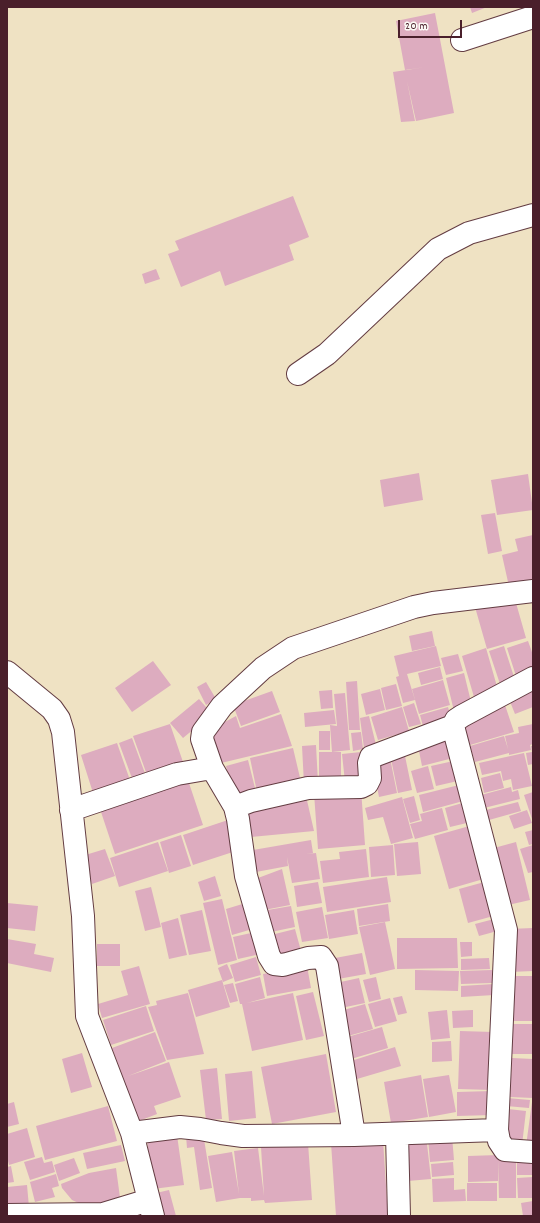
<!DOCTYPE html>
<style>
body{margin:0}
#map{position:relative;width:540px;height:1223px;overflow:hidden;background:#efe2c3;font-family:Dekko,sans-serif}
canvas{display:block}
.frame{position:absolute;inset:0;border:8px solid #4a1f2b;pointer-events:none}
.scale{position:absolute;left:398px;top:20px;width:64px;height:18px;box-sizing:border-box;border:2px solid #4a1f2b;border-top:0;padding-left:5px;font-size:12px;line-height:14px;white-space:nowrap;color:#4a1f2b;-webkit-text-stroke:3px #fdfcf7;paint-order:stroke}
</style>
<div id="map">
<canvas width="540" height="1223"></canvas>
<div class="frame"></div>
<div class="scale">20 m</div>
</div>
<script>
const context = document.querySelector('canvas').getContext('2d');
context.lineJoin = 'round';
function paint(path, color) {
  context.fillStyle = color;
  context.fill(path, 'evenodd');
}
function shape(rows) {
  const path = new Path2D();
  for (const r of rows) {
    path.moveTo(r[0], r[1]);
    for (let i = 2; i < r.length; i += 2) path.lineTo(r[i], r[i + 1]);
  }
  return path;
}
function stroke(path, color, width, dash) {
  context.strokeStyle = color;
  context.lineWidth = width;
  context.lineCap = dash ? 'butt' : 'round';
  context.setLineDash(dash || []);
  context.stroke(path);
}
const building = shape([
 [470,7,487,7,472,13],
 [435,13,454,113,416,121,407,81,415,121,401,122,393,72,426,67,405,70,396,21],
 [293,196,309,237,289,245,294,260,225,286,220,271,181,287,168,254,179,250,175,241],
 [156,269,160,279,145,284,142,274],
 [419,473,423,500,384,507,380,480],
 [528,474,533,510,497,515,491,480],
 [495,513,502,551,488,554,481,515],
 [533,535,533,585,510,591,502,555,518,551,515,539],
 [514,596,526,638,487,649,475,607],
 [432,631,435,646,412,651,409,636],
 [528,641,533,655,533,670,516,676,507,648],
 [436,646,441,666,407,674,415,700,403,703,396,677,399,676,394,656],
 [504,646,515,680,500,684,489,651],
 [486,648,498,690,474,697,462,656],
 [458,654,463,671,446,675,441,658],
 [153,661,171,685,132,712,115,688],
 [440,667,443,679,421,685,418,673],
 [464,673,472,706,454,711,446,678],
 [443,680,450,705,419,714,412,689],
 [357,681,360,730,349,730,346,682],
 [206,682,216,699,206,705,197,687],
 [396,684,402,706,386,710,381,688],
 [533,684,533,707,515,714,507,694],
 [380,689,385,710,366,715,361,694],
 [332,690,333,708,321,709,319,691],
 [272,691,280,712,241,726,233,705],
 [345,693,350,750,332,752,330,725,337,726,334,694],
 [199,699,212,714,183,738,170,723],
 [504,702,514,732,470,745,462,722],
 [414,703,421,724,409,727,403,707],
 [402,707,409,731,378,740,371,717],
 [448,707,451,718,423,726,420,715],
 [334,710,336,724,305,727,304,713],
 [281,714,292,746,221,763,208,731,236,716,240,728],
 [369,716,376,745,364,748,360,718],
 [170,724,183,762,147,775,133,736],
 [533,724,533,744,530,745,531,750,509,755,509,753,475,762,470,746,504,736,508,749,505,736,519,733,518,727],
 [450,730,457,757,422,766,417,741],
 [319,731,330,731,330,750,319,750],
 [361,732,363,749,353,751,351,733],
 [132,738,146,776,133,781,119,743],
 [117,743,131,783,94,796,81,755],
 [316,745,318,783,304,784,302,746],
 [531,746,533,746,533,764,528,765,526,753,532,752],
 [293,748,301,782,257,792,250,758],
 [319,752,341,752,341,783,319,783],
 [361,752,364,780,345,782,342,754],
 [524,753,532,786,513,790,511,779,503,781,501,771,482,775,479,763],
 [405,756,412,790,398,793,391,759],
 [390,758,397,793,379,797,372,761],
 [248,760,256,792,234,797,226,766],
 [458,760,462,780,436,786,431,766],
 [428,766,434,789,417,793,411,771],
 [500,773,504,788,484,793,481,778],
 [188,780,203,825,115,854,100,809],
 [463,784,467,800,423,812,419,795],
 [511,787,512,792,518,790,520,799,484,808,481,795],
 [361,789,365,845,318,849,314,793],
 [533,792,533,822,524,795],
 [306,796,314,831,251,837,244,806],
 [414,796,420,820,410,823,403,799],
 [402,797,413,838,391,844,383,817,368,820,365,808],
 [466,802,471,822,450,827,445,808],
 [518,802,521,811,489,820,486,810],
 [442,808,448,830,415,839,410,824,422,821,420,814],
 [527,810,532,823,514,829,509,816],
 [228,820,239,850,193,865,183,835],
 [473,825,487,878,449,889,434,836],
 [533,830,533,844,529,845,525,832],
 [181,835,191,866,169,873,160,842],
 [311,840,313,853,306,854,316,853,320,879,292,883,287,857,288,866,256,872,253,850],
 [158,842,168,871,119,887,110,858],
 [418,842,421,874,397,876,394,844],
 [516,842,530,900,508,905,494,848],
 [393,845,395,875,371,877,369,847],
 [533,845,533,872,528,873,520,849],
 [105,849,115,876,92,884,82,856],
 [366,849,369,877,323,883,320,861,340,859,339,852],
 [282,869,290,905,259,911,250,881],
 [215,876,221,896,204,901,198,882],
 [387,877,391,902,327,912,323,887],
 [488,881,497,915,468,923,459,889],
 [318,882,322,903,297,907,294,886],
 [151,887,161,927,145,931,135,891],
 [222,899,237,960,218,965,203,903],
 [249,902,256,928,232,935,226,909],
 [7,903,38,906,35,931,7,928],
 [388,904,390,921,359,926,357,909],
 [291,906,295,927,266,933,262,911],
 [322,907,328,938,302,942,296,912],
 [202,910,211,951,189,955,180,915],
 [354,910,358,934,329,939,325,915],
 [178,918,187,955,169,959,161,923],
 [498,918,501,930,479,936,475,924],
 [385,922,395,969,370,975,359,927],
 [533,928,533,971,510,972,509,929],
 [295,929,301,951,273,958,267,936],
 [260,931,265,953,238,959,233,937],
 [397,938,457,938,458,968,397,969],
 [7,939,36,944,34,954,54,958,51,972,7,963],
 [460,942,472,942,472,956,461,957],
 [97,944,120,944,120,966,97,966],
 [362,953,366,974,338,979,335,958],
 [256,957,261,975,235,982,230,965],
 [489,958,490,969,461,970,461,959],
 [227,964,233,978,223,982,218,968],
 [139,966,150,1004,102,1018,98,1004,128,995,121,971],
 [307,966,311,988,267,996,263,974],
 [415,970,459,971,458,991,415,990],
 [492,970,492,983,461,984,460,971],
 [512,976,533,976,533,1021,513,1021],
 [260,977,265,998,247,1003,293,993,303,1040,252,1051,242,1004,240,1004,235,984],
 [376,977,381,999,369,1002,363,980],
 [359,978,365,1003,341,1008,336,983],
 [222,980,230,1007,196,1017,188,990],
 [233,983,238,1001,230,1003,224,985],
 [494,984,494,995,461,997,461,986],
 [313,992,324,1036,306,1040,296,996],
 [188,993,204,1054,167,1060,148,1007,157,1005,156,1001],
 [402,996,407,1013,398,1015,393,998],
 [390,998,397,1021,375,1027,368,1004],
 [365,1004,373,1029,348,1036,340,1011],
 [146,1006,154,1031,111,1045,103,1020],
 [447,1010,450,1038,431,1040,428,1012],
 [473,1010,473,1027,453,1028,452,1011],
 [509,1024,533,1024,533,1054,510,1054],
 [382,1027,388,1048,351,1059,344,1038],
 [460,1031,493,1032,492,1090,458,1089],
 [155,1032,166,1061,128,1076,169,1062,181,1097,154,1106,157,1114,139,1121,112,1048],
 [451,1041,452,1061,432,1062,432,1042],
 [395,1047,401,1066,357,1079,351,1061],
 [82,1053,92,1087,71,1093,62,1059],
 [326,1054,336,1112,272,1124,261,1067],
 [512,1058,533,1059,533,1098,510,1097],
 [217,1068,222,1119,206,1120,200,1070],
 [252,1071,256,1118,229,1121,225,1074],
 [421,1075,428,1117,391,1123,384,1082],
 [449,1075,456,1112,429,1117,423,1079],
 [492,1091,492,1115,457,1116,457,1092],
 [507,1098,530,1100,529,1108,506,1106],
 [14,1102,19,1124,7,1127,7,1104],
 [532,1102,533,1102,533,1147,526,1146],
 [108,1106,117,1141,45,1160,36,1126],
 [508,1109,526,1111,522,1145,504,1143],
 [27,1128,35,1157,9,1165,7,1157,7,1134],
 [203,1133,212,1188,200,1190,194,1147,187,1148,186,1136],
 [177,1135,184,1185,153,1189,147,1139],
 [426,1135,431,1179,408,1181,404,1137],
 [452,1136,454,1160,430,1162,428,1138],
 [383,1140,388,1216,336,1216,331,1143],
 [308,1143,312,1200,265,1203,264,1200,251,1201,251,1198,240,1198,216,1202,208,1156,232,1152,239,1194,234,1151,258,1148,264,1196,261,1147],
 [121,1145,125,1161,87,1169,83,1153],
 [498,1155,498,1181,468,1182,468,1156],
 [42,1157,44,1163,52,1161,55,1172,30,1180,24,1162],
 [74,1158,80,1173,59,1181,54,1165],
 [498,1160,516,1160,516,1198,499,1198],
 [517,1160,533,1160,533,1175,517,1175],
 [453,1162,454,1175,432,1177,431,1164],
 [11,1166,14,1182,7,1183,7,1167],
 [116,1168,121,1205,85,1206,72,1200,62,1188,61,1184,89,1173],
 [56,1174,59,1186,52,1188,55,1197,35,1202,30,1182],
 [533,1177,533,1198,518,1198,517,1178],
 [454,1178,454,1190,465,1189,466,1201,433,1202,432,1179],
 [467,1183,497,1183,497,1201,467,1201],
 [27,1185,29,1207,7,1209,7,1187],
 [169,1190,176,1216,157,1216,152,1194],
 [533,1201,533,1216,523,1216,521,1203]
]);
const minor = shape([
 [462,40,533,17],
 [298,374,327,354,438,249,469,233,533,215],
 [7,672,52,709,59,719,63,732,83,916,87,1016,132,1133,153,1216],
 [533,678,462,716,456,720,453,726,506,930,497,1130,499,1141,505,1150,533,1152],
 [235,807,251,801,308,788,361,787,367,784,370,778,369,763,371,757,453,726],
 [71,810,177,774,212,768],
 [132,1133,180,1127,200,1129,221,1133,243,1136,354,1135,497,1130],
 [397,1134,399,1216],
 [354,1135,327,966,321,957,308,958,283,965,274,964,269,956,246,876,238,819,235,807,212,768,202,739,203,732,222,706,263,668,293,648,414,607,433,603,533,591],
 [7,1215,103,1214,149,1200]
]);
paint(building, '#ddacbf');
stroke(minor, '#633c42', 24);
stroke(minor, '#fff', 22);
</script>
